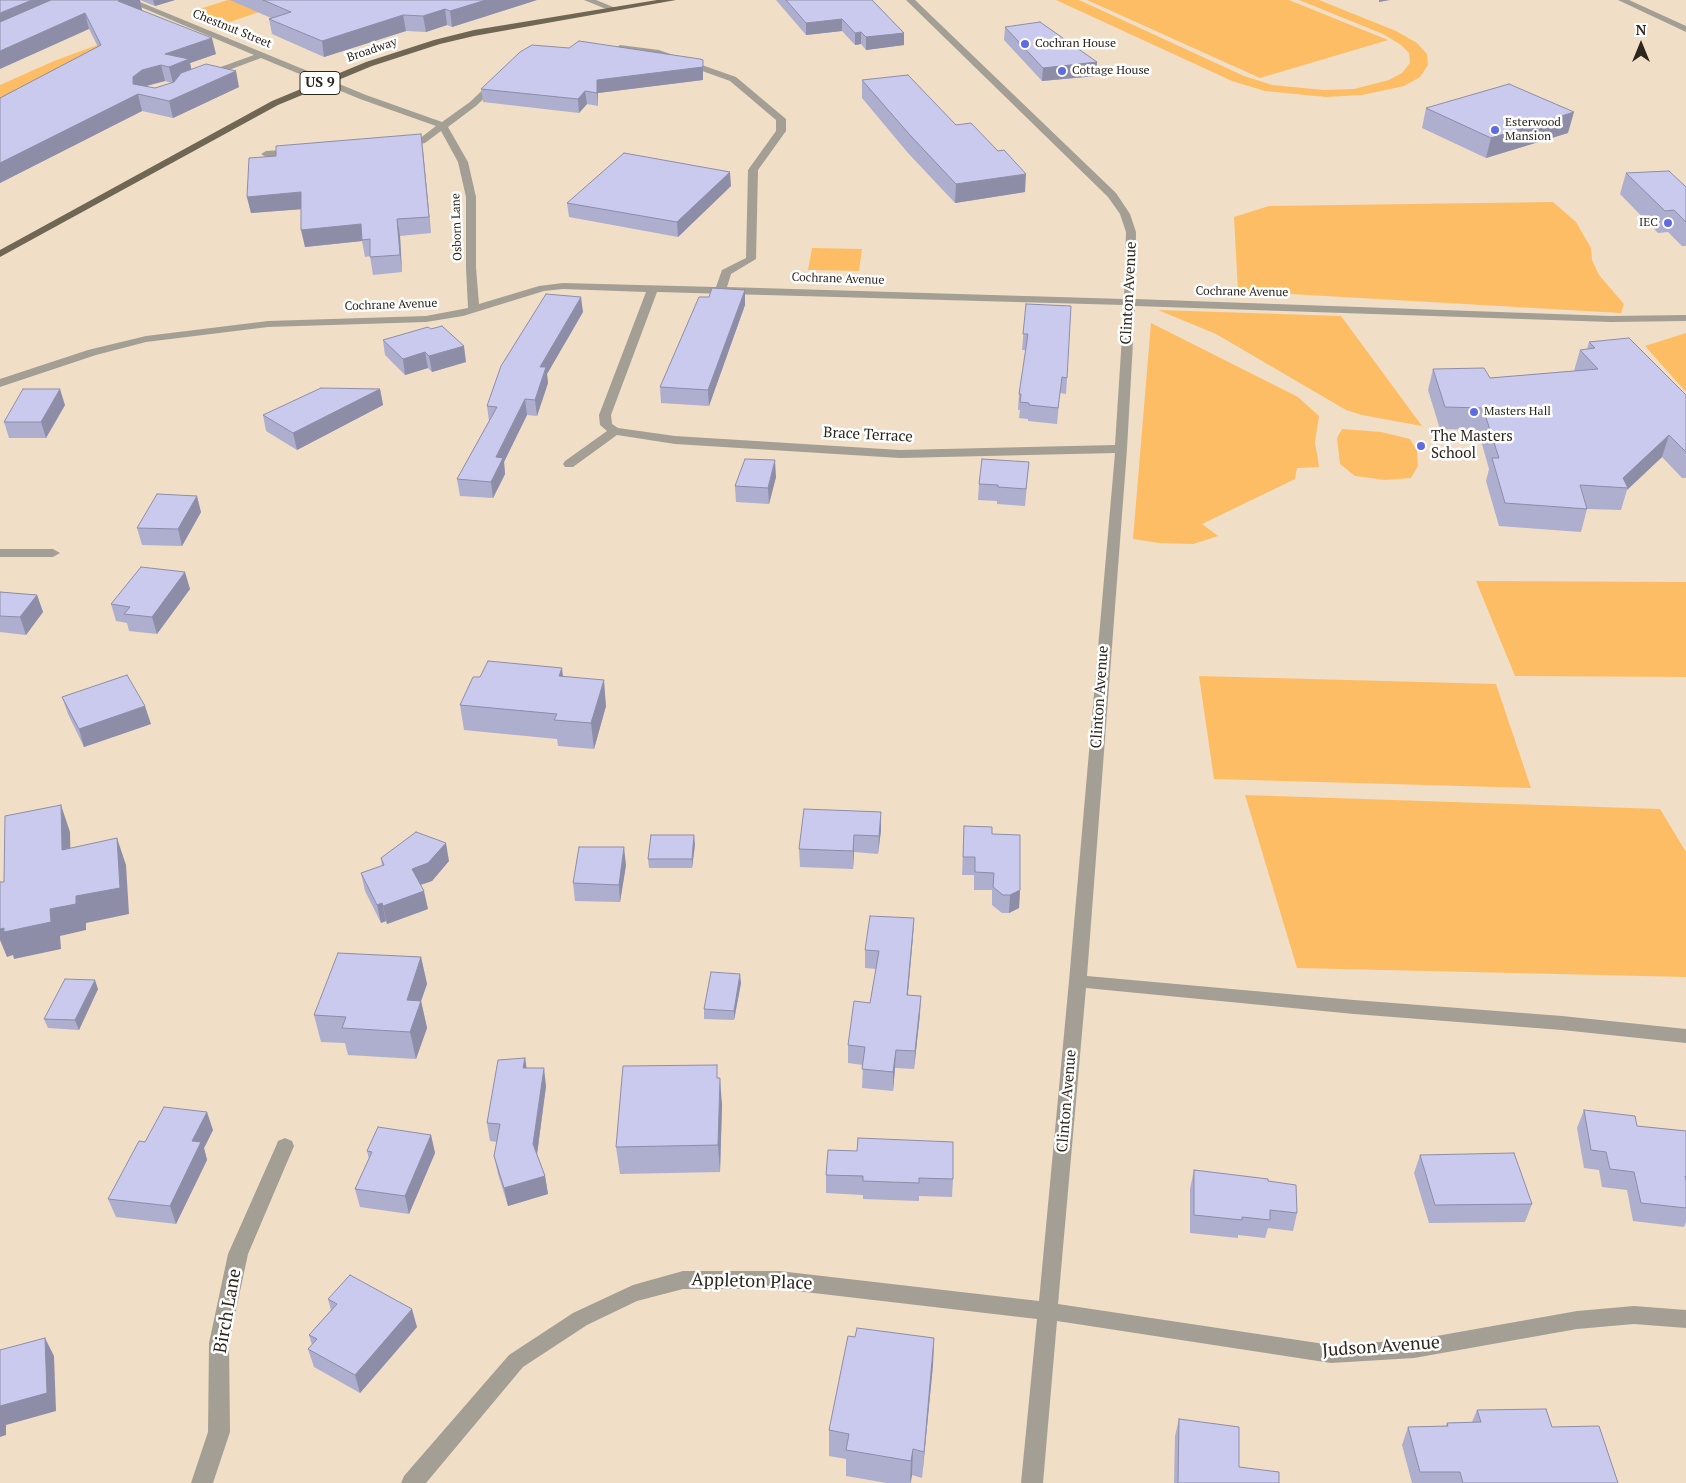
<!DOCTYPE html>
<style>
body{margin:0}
#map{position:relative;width:1686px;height:1483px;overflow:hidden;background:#f1dec7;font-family:"PT Serif",serif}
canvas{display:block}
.north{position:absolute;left:1616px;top:20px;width:50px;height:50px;-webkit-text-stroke:4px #fff;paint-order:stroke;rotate:0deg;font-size:14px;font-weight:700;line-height:20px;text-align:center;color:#2d261d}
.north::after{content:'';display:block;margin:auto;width:18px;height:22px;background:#2d261d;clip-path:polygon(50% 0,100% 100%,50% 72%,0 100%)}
</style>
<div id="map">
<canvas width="1686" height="1483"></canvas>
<div class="north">N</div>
</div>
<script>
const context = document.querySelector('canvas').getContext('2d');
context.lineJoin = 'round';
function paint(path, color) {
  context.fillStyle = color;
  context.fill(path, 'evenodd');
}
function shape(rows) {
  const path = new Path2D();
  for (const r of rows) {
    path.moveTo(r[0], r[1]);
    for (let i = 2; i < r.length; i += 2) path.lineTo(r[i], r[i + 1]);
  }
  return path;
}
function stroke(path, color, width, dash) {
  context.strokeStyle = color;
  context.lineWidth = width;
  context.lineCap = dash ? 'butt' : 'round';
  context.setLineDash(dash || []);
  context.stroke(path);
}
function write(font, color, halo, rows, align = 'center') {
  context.font = font + ' "PT Serif",serif';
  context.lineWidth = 5;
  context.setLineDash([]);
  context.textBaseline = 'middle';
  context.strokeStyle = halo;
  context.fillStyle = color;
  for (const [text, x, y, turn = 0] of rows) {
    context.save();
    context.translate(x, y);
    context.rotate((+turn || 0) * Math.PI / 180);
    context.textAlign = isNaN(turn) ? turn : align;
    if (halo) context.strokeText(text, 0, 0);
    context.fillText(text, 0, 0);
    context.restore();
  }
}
const green = shape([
 [228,0,294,0,221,25,190,12],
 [1056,0,1079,0,1244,76,1272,85,1324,90,1354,89,1389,80,1402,73,1410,63,1409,53,1401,45,1383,34,1299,0,1319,0,1396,31,1417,43,1427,54,1428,65,1420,77,1404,86,1362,95,1326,97,1265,91,1232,81],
 [1087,0,1289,0,1388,40,1260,78],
 [157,23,0,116,0,85,54,61],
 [1553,202,1576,222,1591,248,1592,260,1599,275,1624,304,1621,313,1238,291,1234,217,1269,206],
 [812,248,862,249,859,271,808,270],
 [1158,310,1341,316,1422,426,1362,415,1346,410,1216,334],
 [1151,323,1298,397,1319,416,1315,442,1319,467,1297,468,1295,479,1202,524,1218,536,1193,544,1159,543,1133,539],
 [1686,333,1686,392,1645,346],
 [1342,429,1381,432,1410,439,1417,451,1418,466,1411,478,1385,480,1355,476,1340,464,1337,438],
 [1476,581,1686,582,1686,677,1515,676],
 [1199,676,1496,684,1531,788,1214,779],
 [1245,795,1660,809,1686,852,1686,977,1297,968]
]);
const street = shape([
 [124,0,135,0,366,95,442,122,470,102,493,80,499,80,499,84,476,106,448,127,468,162,476,197,476,268,479,304,539,286,563,283,716,287,722,270,746,258,748,170,776,131,776,120,730,81,655,54,617,50,616,48,620,45,659,50,736,77,786,119,786,131,758,170,756,259,731,274,727,287,1124,299,1126,232,1120,214,1108,197,906,0,915,0,1116,193,1130,214,1136,232,1135,299,1611,316,1686,315,1686,321,1611,322,1135,306,1127,449,1087,976,1354,1000,1562,1016,1686,1029,1686,1043,1562,1030,1354,1014,1086,988,1058,1304,1331,1345,1414,1340,1577,1311,1634,1306,1686,1310,1686,1328,1634,1324,1577,1329,1414,1358,1331,1363,1057,1321,1043,1483,1021,1483,1037,1319,779,1289,683,1289,637,1301,587,1325,523,1367,426,1483,401,1483,404,1476,509,1355,573,1313,633,1285,683,1271,779,1271,1039,1301,1069,981,1115,453,900,458,675,444,617,435,573,467,565,467,563,464,565,461,607,431,600,425,599,415,646,292,563,289,544,291,463,316,426,322,268,327,146,342,96,355,0,387,0,379,88,350,146,336,268,321,426,316,468,308,466,268,466,197,458,162,441,131,425,143,402,148,397,145,419,139,436,126,360,99,261,58,210,77,204,77,204,73,254,55,124,0],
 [657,292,1124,305,1115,445,900,450,675,436,618,428,612,424,611,415,657,292],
 [584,0,596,0,618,9,611,11,584,0],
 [1618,0,1629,0,1686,26,1686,32,1618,0],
 [297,149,302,152,300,154,266,157,261,154,266,151,297,149],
 [0,549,53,549,60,553,53,557,0,557,0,549],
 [285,1138,292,1141,294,1146,248,1254,229,1343,230,1432,213,1483,191,1483,208,1432,209,1343,228,1254,276,1146,278,1141,285,1138]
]);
const primary = shape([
 [657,0,676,0,474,36,440,44,372,66,278,105,0,257,0,250,272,101,366,62,434,40,474,30,657,0]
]);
const wall = shape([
 [0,0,175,0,155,6,140,0,142,10,216,54,190,63,191,69,239,87,173,118,142,111,0,183,0,98,98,47,89,29],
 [165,81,172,83,155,88,146,86],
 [230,0,537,0,452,27,447,25,426,32,406,31,324,57,272,34,269,19,271,18],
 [776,0,872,0,904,33,904,45,866,50,861,44,855,45,842,31,806,35],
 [1005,27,1097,62,1096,76,1042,81,1004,40],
 [703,73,703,80,598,93,598,106,587,104,579,113,483,102,481,89],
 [862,80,956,125,1025,192,955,203,908,153,862,98],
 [1426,108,1568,133,1486,158,1422,128],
 [423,151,431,233,400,236,402,272,373,275,370,256,365,257,362,241,305,247,301,209,251,213,247,197],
 [1626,173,1686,187,1686,246,1682,246,1668,232,1658,233,1620,194],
 [731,186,678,237,569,217,567,203],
 [709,297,745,305,709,406,661,403,660,387],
 [1026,304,1067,378,1066,394,1060,393,1057,424,1028,421,1028,419,1019,418,1020,410,1018,410,1019,394,1026,350,1022,350],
 [583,312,547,374,548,383,537,416,527,415,504,462,505,474,493,498,460,496,457,479,489,421,487,406],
 [431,329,466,362,432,372,428,368,405,375,385,355,383,340],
 [1589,342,1686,395,1686,478,1682,478,1662,457,1627,490,1621,510,1587,509,1581,532,1499,526,1486,481,1489,469,1478,430,1440,429,1428,390,1433,369,1490,378,1574,371,1580,350,1587,349],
 [380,389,383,405,297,450,266,431,263,415],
 [65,405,46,438,9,438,4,422],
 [1029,462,1025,506,997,504,997,501,978,500,979,484],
 [776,477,769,504,736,502,735,486],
 [201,512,182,546,142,545,137,528],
 [190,589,157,634,129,631,127,623,116,621,111,604],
 [0,592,37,595,43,612,26,635,0,632],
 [563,676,606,706,594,749,558,746,557,739,464,730,460,705,480,677],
 [62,697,151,724,84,747,68,714],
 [881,812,881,830,878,854,854,852,853,869,800,867,799,849],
 [964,826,992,834,1020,890,1019,908,1009,913,1002,913,992,905,992,890,974,890,974,875,962,875],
 [695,844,692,868,649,868,648,859],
 [381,858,449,861,432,881,421,885,428,909,387,924,386,921,381,923,365,891,361,873,382,866],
 [626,865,620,902,575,901,573,883],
 [914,918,913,936,908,995,920,1014,914,1069,895,1068,893,1091,862,1088,863,1065,848,1063,848,1045,870,1003,876,969,865,968,865,950],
 [421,957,427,984,421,1001,427,1028,416,1059,348,1055,345,1043,321,1042,314,1015],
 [741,983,734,1020,704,1019,704,1009],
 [98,989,79,1030,48,1028,44,1019],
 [525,1058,526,1068,546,1086,537,1154,545,1176,548,1194,508,1206,498,1174,494,1156,497,1142,490,1141,487,1123],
 [718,1078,722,1105,720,1172,620,1174,616,1147],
 [1584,1110,1637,1126,1686,1131,1686,1222,1684,1227,1633,1221,1627,1190,1602,1187,1599,1170,1584,1168,1577,1128],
 [213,1130,204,1148,207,1160,176,1224,116,1217,108,1199,145,1142],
 [431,1135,435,1153,409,1214,360,1207,355,1189,369,1159,367,1151],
 [828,1150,953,1179,952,1197,919,1196,919,1201,863,1199,863,1195,826,1193,826,1175],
 [1420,1155,1532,1204,1525,1222,1429,1223,1414,1173],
 [1194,1170,1268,1181,1297,1213,1293,1231,1268,1228,1265,1238,1238,1235,1238,1238,1190,1233,1190,1189],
 [328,1299,417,1327,360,1393,314,1367,308,1349,312,1345,309,1335,331,1310],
 [855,1337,934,1338,933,1365,922,1478,912,1475,911,1483,887,1483,846,1476,846,1459,829,1456,829,1430],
 [1477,1410,1552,1427,1618,1483,1412,1483,1402,1445,1408,1427,1446,1426,1447,1423,1472,1422],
 [1179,1419,1239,1467,1279,1483,1174,1483,1175,1436]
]);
const shadedWall = shape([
 [32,0,73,0,0,31,0,13],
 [120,0,140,0,142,10,122,16,118,1],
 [153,0,175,0,155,6],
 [486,0,537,0,452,27,450,11],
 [1379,0,1390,0,1379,2],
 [445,9,447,25,426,32,423,16],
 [85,13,89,29,0,69,0,51],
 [403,15,406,31,324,57,322,41],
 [842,19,842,31,806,35,806,23],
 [861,32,861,44,855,45,855,33],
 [904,33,904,45,866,50,866,37],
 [212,38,216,54,190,63,193,76,173,83,169,67,165,54],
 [703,60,703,80,598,93,598,106,597,93,597,80],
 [1097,62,1096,76,1042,81,1043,68],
 [161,65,165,81,146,86,138,94,142,111,0,183,0,163,133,84,133,77,142,70],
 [236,71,239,87,173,118,169,101],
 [585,91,587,104,579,113,578,99],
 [1574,112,1568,133,1486,158,1491,138],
 [421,134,423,151,431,233,429,217],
 [730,172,731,186,678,237,677,222],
 [1026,174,1025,192,955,203,956,184],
 [301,192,304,209,251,213,247,197],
 [397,219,400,236,402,272,400,255],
 [361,224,362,241,305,247,301,230],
 [745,290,745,305,709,406,708,390],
 [581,297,583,312,547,374,548,383,537,416,535,400,540,367],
 [464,346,466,362,432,372,429,356],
 [425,352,428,368,405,375,403,359],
 [60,389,65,405,46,438,41,422],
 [380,389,383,405,297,450,293,433],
 [525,399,527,415,504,462,505,474,493,498,491,482,496,457],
 [1669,435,1662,457,1627,490,1628,488,1623,478],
 [775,460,776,477,769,504,768,488],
 [197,496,201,512,182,546,178,529],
 [185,572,190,589,157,634,152,617],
 [37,595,43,612,26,635,20,617],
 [562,668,565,694,559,676],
 [604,680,606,706,594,749,591,723],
 [145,706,151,724,84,747,79,729],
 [61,805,70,832,71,876,62,850],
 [881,812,881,830,878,854,879,836],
 [694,835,695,844,692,868,692,859],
 [854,835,854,852,853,869,853,851],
 [117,838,126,865,129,914,86,923,86,930,60,936,61,949,14,959,13,955,7,957,0,940,0,929,76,896],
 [446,843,449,861,432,881,416,886,412,869],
 [624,847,626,865,620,902,619,885],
 [1020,890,1019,908,1009,913,1010,895],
 [424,891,428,909,387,924,383,906],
 [382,903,386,921,381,923,377,905],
 [914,918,913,936,906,1013,907,995],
 [421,957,427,984,420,1004,421,1001,427,1028,416,1059,410,1032,407,1000],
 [740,974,741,983,734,1020,734,1011],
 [95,980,98,989,79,1030,75,1020],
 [921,996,920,1014,914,1069,915,1051],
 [896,1050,895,1068,893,1091,893,1072],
 [525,1058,528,1076,523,1068],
 [544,1068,546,1086,536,1162,533,1144],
 [720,1078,722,1105,720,1172,718,1145],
 [207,1112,213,1130,204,1148,207,1160,176,1224,170,1206,192,1141],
 [431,1135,435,1153,409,1214,405,1196],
 [545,1176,548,1194,508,1206,504,1188],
 [412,1309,417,1327,360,1393,355,1375],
 [45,1338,54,1356,56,1411,6,1425,6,1435,0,1437,0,1406],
 [934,1338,933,1365,922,1478,924,1452],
 [913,1449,912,1475,910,1483,911,1461]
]);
const building = shape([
 [0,0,32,0,0,13,0,0],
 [51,0,120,0,118,1,212,38,165,54,189,59,169,67,161,65,142,70,133,77,133,84,155,88,174,82,181,73,206,64,236,71,169,101,138,94,0,163,0,98,101,45,85,13,0,51,0,22,51,0],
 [263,0,486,0,450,11,445,9,423,16,403,15,322,41,269,19,291,12,263,0],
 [786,0,872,0,904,33,866,37,861,32,855,33,842,19,806,23,786,0],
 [1040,22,1097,62,1043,68,1005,27,1040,22],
 [579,41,700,59,703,60,703,67,597,80,597,93,585,91,578,99,481,89,520,52,532,45,569,48,579,41],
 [908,75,956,125,971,123,998,151,1004,150,1026,174,956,184,909,134,862,80,908,75],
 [1509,84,1574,112,1491,138,1426,108,1509,84],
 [421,134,429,217,397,219,400,255,370,257,370,239,362,240,361,224,301,230,301,192,247,197,249,158,276,156,276,146,421,134],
 [624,153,730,172,677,222,567,203,624,153],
 [1669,171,1686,187,1686,222,1674,210,1665,211,1626,173,1669,171],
 [712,288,745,290,708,390,660,387,699,297,709,297,712,288],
 [546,294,581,297,540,367,546,367,535,400,525,399,496,457,503,458,491,482,457,479,497,407,487,406,501,366,546,294],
 [1026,304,1071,306,1067,378,1062,377,1058,408,1029,405,1029,403,1020,402,1021,394,1019,394,1028,334,1023,334,1026,304],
 [442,326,464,346,429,356,425,352,403,359,383,340,428,327,431,329,442,326],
 [1629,338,1686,395,1686,452,1669,435,1623,478,1628,488,1580,485,1587,509,1505,503,1492,458,1499,458,1483,408,1445,407,1433,369,1484,368,1490,378,1598,369,1580,350,1595,348,1589,342,1629,338],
 [321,388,380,389,293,433,263,415,321,388],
 [23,389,60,389,41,422,4,422,23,389],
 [745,459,775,460,768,488,735,486,745,459],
 [982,459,1029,462,1026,489,998,487,998,485,979,484,982,459],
 [157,494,197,496,178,529,137,528,157,494],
 [141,567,185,572,152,617,124,614,130,607,111,604,141,567],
 [0,592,37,595,20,617,0,616,0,592],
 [488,661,562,668,559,676,604,680,591,723,554,720,557,714,460,705,473,677,480,677,488,661],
 [127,675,145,706,79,729,62,697,127,675],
 [61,805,62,850,117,838,120,888,76,896,76,904,50,909,51,922,4,932,4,928,0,929,0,882,4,882,5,816,61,805],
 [804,809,881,812,879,836,854,835,853,851,799,849,804,809],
 [964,826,992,827,992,834,1020,835,1020,890,1010,895,1003,895,993,887,994,873,975,872,975,857,963,857,964,826],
 [416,832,446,843,428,863,412,869,424,891,383,906,382,903,377,905,361,873,384,865,381,858,416,832],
 [651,835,694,835,692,859,648,859,651,835],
 [579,847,624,847,619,885,573,883,579,847],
 [870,916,914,918,907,995,921,996,915,1051,896,1050,893,1072,862,1069,865,1047,848,1045,854,1001,870,1003,879,951,865,950,870,916],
 [338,953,421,957,407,1000,421,1001,410,1032,342,1028,346,1017,314,1015,338,953],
 [711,972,740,974,734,1011,704,1009,711,972],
 [65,979,95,980,75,1020,44,1019,65,979],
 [525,1058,523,1068,544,1068,533,1144,545,1176,504,1188,494,1156,500,1124,487,1123,498,1060,525,1058],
 [717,1065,717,1078,720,1078,718,1145,616,1147,623,1066,717,1065],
 [164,1107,207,1112,192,1141,201,1142,170,1206,108,1199,139,1141,145,1142,164,1107],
 [1584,1110,1635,1116,1637,1126,1686,1131,1686,1177,1685,1176,1686,1181,1686,1208,1641,1203,1634,1172,1610,1169,1606,1152,1591,1150,1584,1110],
 [378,1127,431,1135,405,1196,355,1189,372,1152,367,1151,378,1127],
 [858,1138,953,1142,953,1179,919,1178,919,1183,863,1181,863,1176,826,1175,828,1150,857,1151,858,1138],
 [1514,1153,1532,1204,1435,1205,1420,1155,1514,1153],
 [1194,1170,1268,1179,1268,1181,1296,1185,1297,1213,1270,1210,1270,1220,1242,1217,1242,1220,1194,1215,1194,1170],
 [350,1275,412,1309,355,1375,308,1349,317,1339,309,1335,337,1304,328,1299,350,1275],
 [857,1328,934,1338,924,1452,913,1449,911,1461,846,1450,849,1434,829,1430,848,1336,855,1337,857,1328],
 [45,1338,47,1393,0,1406,0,1350,45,1338],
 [1546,1409,1552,1427,1599,1426,1618,1483,1463,1483,1460,1472,1420,1472,1408,1427,1448,1426,1447,1423,1481,1422,1477,1410,1546,1409],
 [1179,1419,1239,1427,1239,1467,1279,1472,1279,1483,1178,1483,1179,1419]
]);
const markers = [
 [1025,44,5,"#5f6be3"],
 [1062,71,5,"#5f6be3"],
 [1495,130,5,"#5f6be3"],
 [1668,223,5,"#5f6be3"],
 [1474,412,5,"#5f6be3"],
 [1421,446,5,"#5f6be3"]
];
const farStreetnames = [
 ["Chestnut Street",232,29,22],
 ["Broadway",372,50,-19],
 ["Osborn Lane",457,227,-92],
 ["Cochrane Avenue",838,279,2],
 ["Cochrane Avenue",1242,292,1],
 ["Cochrane Avenue",391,305,-2]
];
const farPoinames = [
 ["Cochran House",1035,44],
 ["Cottage House",1072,71],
 ["Esterwood",1505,123],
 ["Mansion",1505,137],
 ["IEC",1658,223,"right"],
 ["Masters Hall",1484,412]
];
const shields = [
 [320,83,40]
];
const shieldNames = [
 ["US 9",320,83]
];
const streetNames = [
 ["Clinton Avenue",1129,293,-87],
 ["Brace Terrace",868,435,3],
 ["Clinton Avenue",1100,697,-86],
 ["Clinton Avenue",1067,1101,-85]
];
const poiNames = [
 ["The Masters",1431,437],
 ["School",1431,454]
];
const nearStreetnames = [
 ["Appleton Place",752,1282,2],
 ["Birch Lane",228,1311,-80],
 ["Judson Avenue",1381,1347,-4]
];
paint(green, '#fdbd65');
paint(street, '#a39f94');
paint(primary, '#6f6753');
paint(wall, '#aeaece');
paint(shadedWall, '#8d8da7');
paint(building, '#cacaef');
stroke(building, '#8d8da7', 1);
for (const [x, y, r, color] of markers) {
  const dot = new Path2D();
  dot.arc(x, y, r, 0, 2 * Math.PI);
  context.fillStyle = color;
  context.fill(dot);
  stroke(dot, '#fff', 2);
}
write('12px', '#2d261d', '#fff', farStreetnames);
write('12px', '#2d261d', '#fff', farPoinames, 'left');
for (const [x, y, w] of shields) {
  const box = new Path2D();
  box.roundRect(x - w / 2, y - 11.5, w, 23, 4);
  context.fillStyle = '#fff';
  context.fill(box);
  stroke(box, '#2d261d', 1);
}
write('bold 14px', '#2d261d', null, shieldNames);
write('15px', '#2d261d', '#fff', streetNames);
write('15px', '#2d261d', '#fff', poiNames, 'left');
write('18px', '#2d261d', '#fff', nearStreetnames);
</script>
